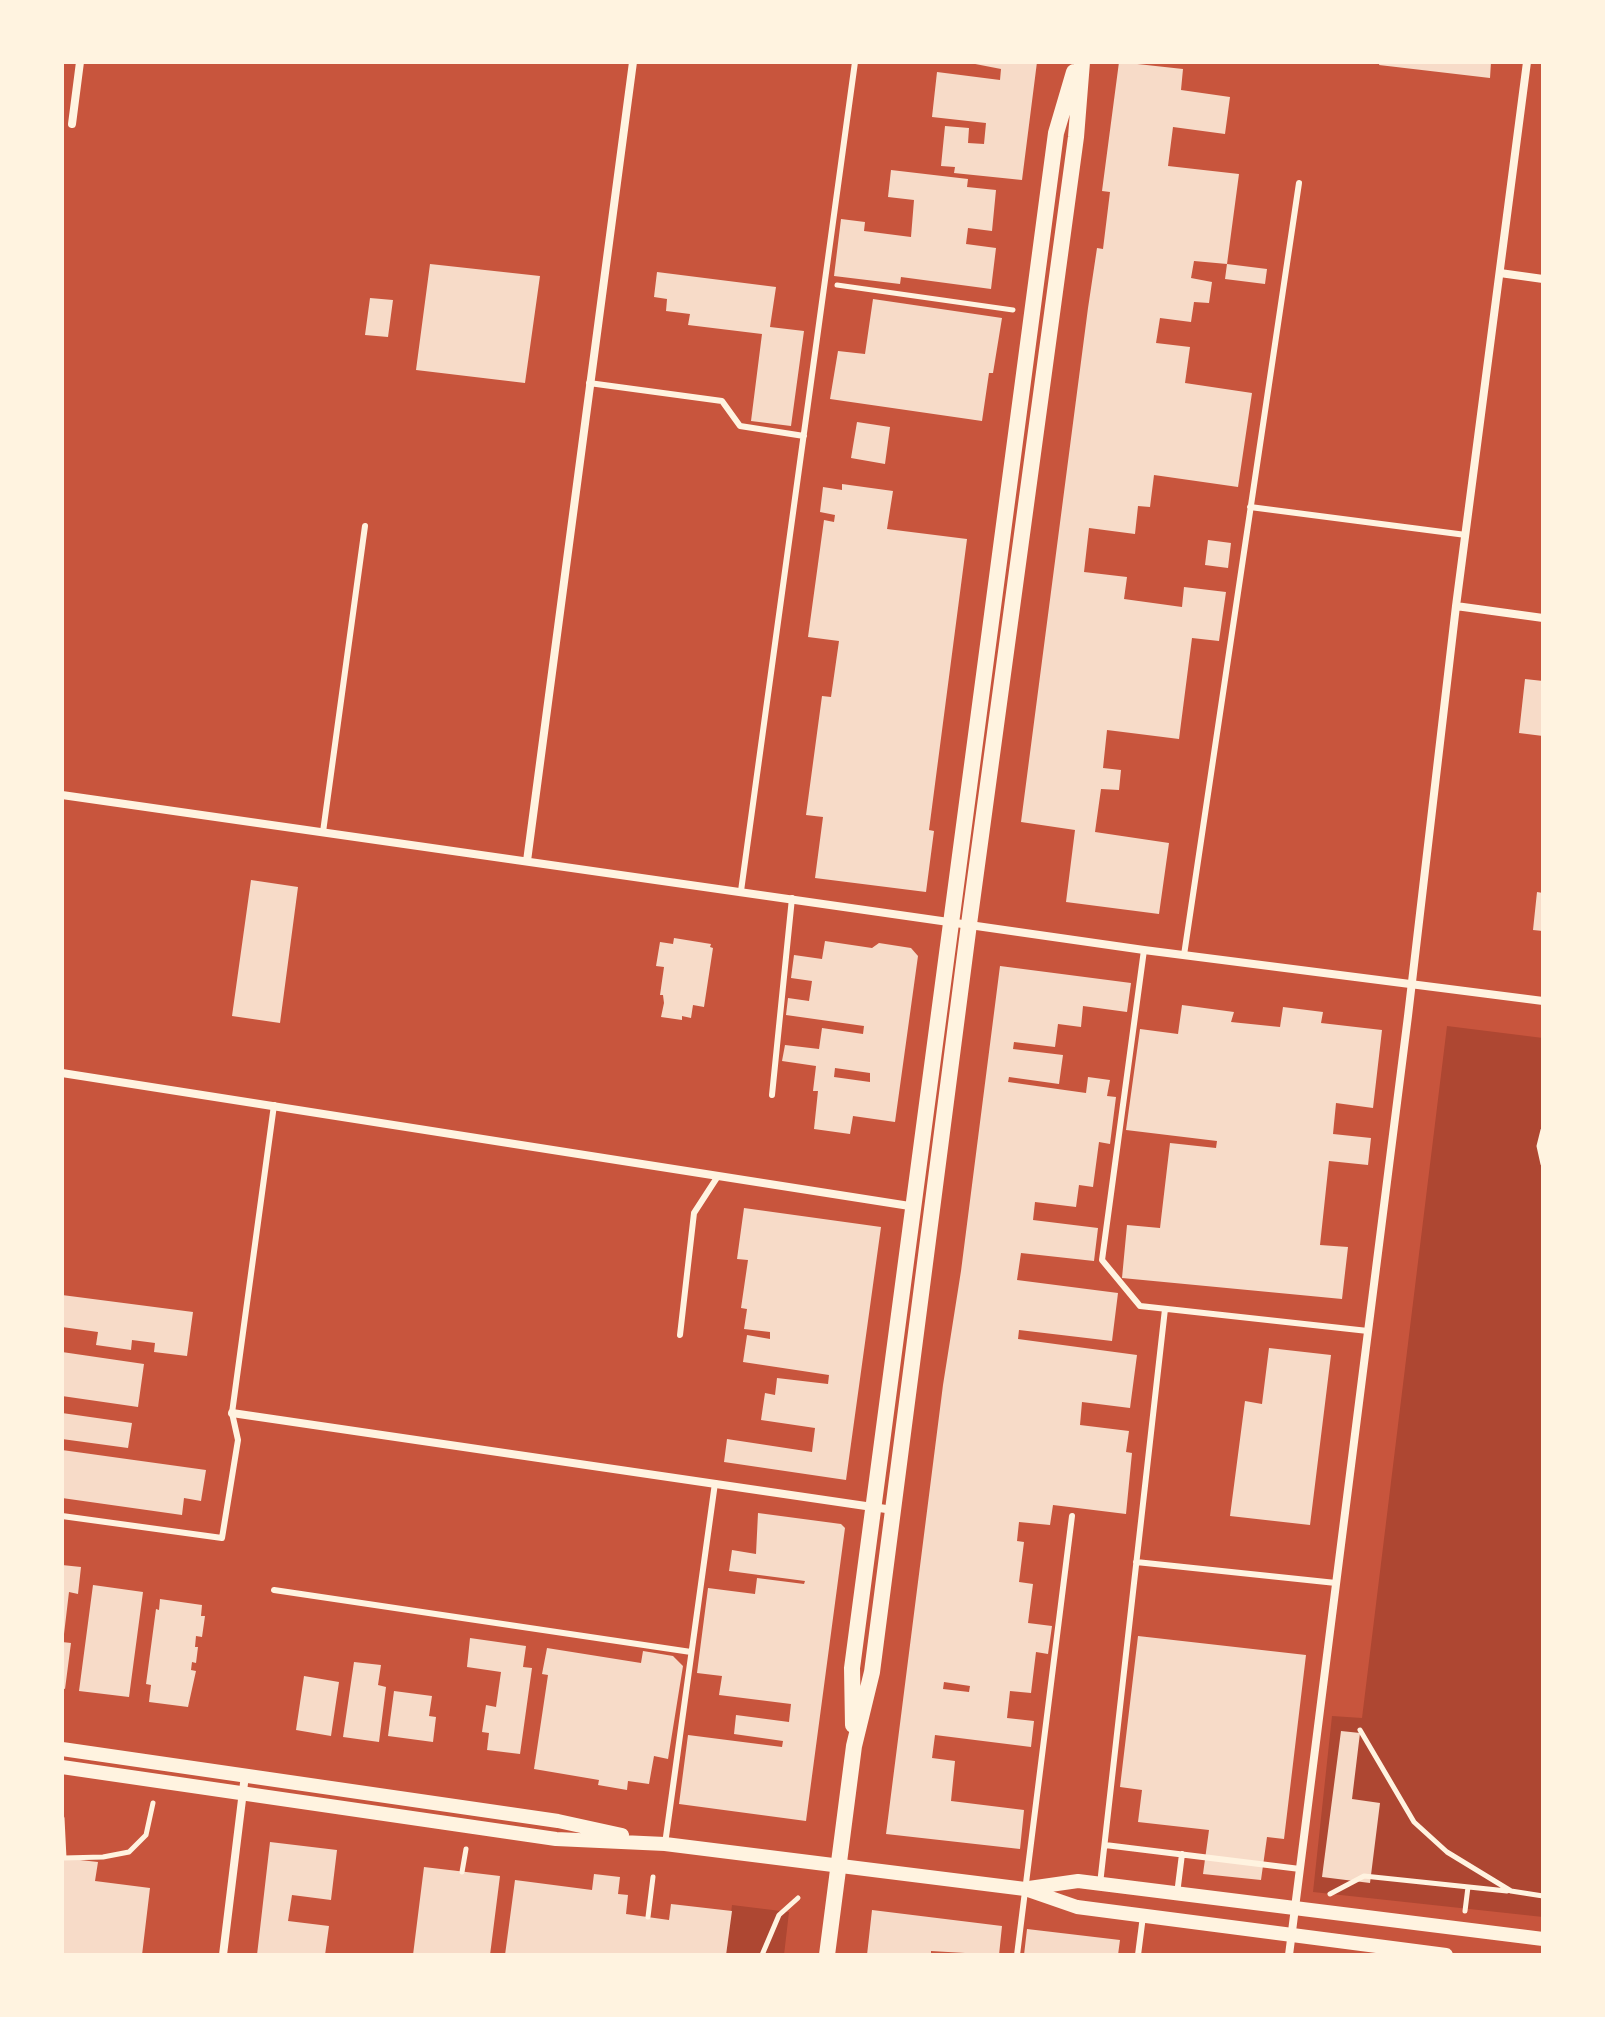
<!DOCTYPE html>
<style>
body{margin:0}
#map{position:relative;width:1605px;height:2017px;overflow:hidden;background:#c8553d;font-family:"DejaVu Sans",sans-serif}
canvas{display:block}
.frame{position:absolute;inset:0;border:64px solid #fff3e0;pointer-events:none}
</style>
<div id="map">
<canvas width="1605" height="2017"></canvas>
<div class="frame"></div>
</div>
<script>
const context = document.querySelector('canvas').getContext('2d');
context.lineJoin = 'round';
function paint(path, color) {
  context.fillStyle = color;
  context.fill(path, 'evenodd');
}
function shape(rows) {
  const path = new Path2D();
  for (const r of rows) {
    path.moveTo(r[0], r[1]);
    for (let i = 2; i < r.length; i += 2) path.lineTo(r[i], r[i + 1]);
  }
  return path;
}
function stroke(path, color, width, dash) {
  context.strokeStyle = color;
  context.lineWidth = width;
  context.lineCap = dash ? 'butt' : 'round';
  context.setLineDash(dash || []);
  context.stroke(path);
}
const green = shape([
 [1447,1026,1543,1038,1543,1917,1313,1892,1332,1716,1362,1718],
 [732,1905,789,1912,784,1955,726,1955]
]);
const building = shape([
 [965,62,1037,62,1022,180,954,173,955,167,941,166,945,126,969,128,968,143,984,144,986,123,932,117,937,72,1000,80,1001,69],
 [1119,62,1183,69,1181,90,1230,97,1225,134,1173,127,1168,166,1239,174,1227,264,1194,261,1191,278,1212,282,1209,303,1194,302,1191,322,1160,318,1156,343,1190,347,1185,383,1252,393,1238,487,1154,475,1150,507,1138,506,1135,534,1089,528,1084,572,1127,577,1124,599,1182,607,1184,587,1226,592,1219,641,1192,638,1179,739,1107,730,1103,768,1121,770,1119,790,1101,789,1095,832,1169,843,1159,914,1066,902,1075,830,1021,822,1088,308,1097,248,1103,249,1110,192,1102,191],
 [1380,62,1491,62,1490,78,1379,65],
 [891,170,968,179,967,187,996,190,992,231,968,228,966,244,996,248,991,289,901,277,900,284,834,276,841,219,865,222,864,231,911,237,914,200,888,197],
 [430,264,540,276,525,383,416,370],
 [1227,264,1267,269,1265,284,1225,279],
 [657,272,776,287,770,327,804,331,791,426,751,421,762,334,688,325,690,314,666,311,667,299,654,297],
 [370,298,393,300,388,337,365,335],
 [873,299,1002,318,993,373,989,373,982,421,830,399,838,351,865,354],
 [857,422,890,427,885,464,851,458],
 [842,484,893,491,887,529,967,539,929,830,934,831,926,892,815,878,823,817,806,815,822,696,831,697,839,641,808,637,824,520,834,522,835,515,820,512,823,487,842,490],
 [1208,540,1231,543,1228,568,1205,565],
 [1525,679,1543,681,1543,736,1519,733],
 [251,880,298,887,280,1023,232,1016],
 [1537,892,1543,893,1543,931,1533,930],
 [674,938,711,944,710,947,713,948,704,1007,693,1005,691,1018,682,1016,682,1020,661,1017,664,1003,663,995,660,995,664,967,656,966,660,942,673,944],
 [825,941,872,948,879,943,911,948,918,956,895,1122,853,1116,850,1134,814,1129,818,1091,813,1091,816,1066,782,1061,785,1045,819,1049,822,1028,863,1034,864,1026,786,1015,788,998,809,1001,812,981,791,978,794,955,822,959],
 [835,1068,870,1073,870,1082,834,1077],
 [1000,966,1131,983,1127,1012,1083,1006,1081,1027,1058,1024,1055,1047,1014,1042,1013,1049,1063,1055,1059,1084,1009,1077,1008,1082,1086,1093,1088,1077,1110,1080,1107,1096,1116,1097,1110,1144,1099,1142,1093,1187,1079,1185,1076,1207,1035,1202,1033,1220,1098,1228,1094,1261,1021,1253,1017,1280,1118,1293,1112,1341,1019,1330,1018,1339,1137,1355,1130,1408,1082,1402,1080,1425,1129,1431,1126,1452,1132,1453,1126,1514,1053,1505,1050,1525,1019,1522,1017,1541,1024,1542,1019,1582,1033,1584,1028,1623,1052,1626,1048,1654,1036,1652,1031,1693,1010,1691,1007,1718,1034,1721,1031,1747,935,1735,932,1758,955,1761,951,1801,1024,1810,1020,1849,886,1834,943,1385,961,1271],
 [944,1682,970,1686,969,1692,943,1689],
 [1182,1005,1234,1012,1231,1022,1280,1027,1283,1007,1323,1012,1321,1023,1382,1030,1373,1108,1336,1103,1333,1134,1371,1138,1368,1165,1329,1161,1320,1245,1348,1247,1342,1299,1122,1278,1127,1225,1160,1228,1170,1143,1216,1148,1217,1141,1126,1130,1140,1029,1178,1034],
 [744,1208,881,1227,846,1480,724,1462,727,1439,812,1452,815,1428,761,1420,765,1393,775,1395,777,1378,828,1384,829,1375,743,1362,747,1335,770,1339,770,1332,744,1329,747,1309,741,1308,748,1260,737,1259],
 [62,1295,193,1312,187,1356,154,1352,155,1343,132,1340,131,1350,96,1345,98,1332,62,1327],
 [1269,1348,1331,1355,1310,1525,1230,1516,1245,1401,1262,1404],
 [62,1352,144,1364,138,1407,62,1396],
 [62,1413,132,1423,128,1448,62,1439],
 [62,1450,206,1470,201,1501,184,1498,182,1515,62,1498],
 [758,1513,841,1524,845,1528,806,1821,679,1804,688,1735,782,1747,783,1741,734,1734,736,1715,789,1722,791,1704,719,1695,722,1676,697,1673,708,1588,755,1594,757,1578,804,1584,805,1581,729,1571,732,1550,756,1554],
 [62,1565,81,1567,78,1594,69,1592,64,1634],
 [93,1585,143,1592,129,1697,79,1691],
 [160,1599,202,1605,201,1616,205,1616,202,1637,196,1636,195,1647,198,1647,196,1663,192,1662,191,1670,196,1671,188,1707,149,1702,151,1685,146,1684,156,1609,159,1610],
 [1138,1636,1306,1655,1284,1839,1267,1837,1261,1880,1203,1874,1209,1830,1138,1822,1142,1790,1120,1787],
 [470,1638,526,1646,523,1667,532,1668,520,1754,487,1750,489,1733,482,1732,486,1705,496,1707,501,1672,467,1667],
 [62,1642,71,1643,65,1689,62,1688],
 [547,1648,641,1663,643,1651,673,1656,683,1666,668,1759,654,1756,649,1784,628,1781,627,1790,598,1785,599,1780,534,1769,548,1675,542,1674],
 [354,1662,381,1665,378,1685,386,1687,379,1742,343,1737],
 [304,1676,339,1682,331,1736,296,1730],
 [394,1691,432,1696,429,1716,436,1717,433,1742,388,1736],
 [1341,1731,1360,1733,1352,1799,1380,1803,1370,1883,1322,1877],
 [270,1842,337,1850,331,1900,292,1895,288,1921,329,1926,325,1955,257,1955],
 [62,1858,98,1862,95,1881,150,1888,142,1955,62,1955],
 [424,1867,500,1876,490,1955,413,1955],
 [594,1874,620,1877,618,1894,628,1895,626,1914,669,1920,671,1904,732,1911,726,1955,505,1955,515,1880,592,1890],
 [872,1910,1002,1926,999,1955,931,1951,931,1955,867,1955],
 [1027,1929,1120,1940,1118,1955,1024,1955]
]);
const path = shape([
 [837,285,1013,310],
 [1543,1130,1539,1146,1543,1164],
 [1360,1730,1414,1822,1447,1852,1511,1891,1543,1896],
 [62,1818,64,1858,103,1857,129,1852,146,1835,153,1803],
 [462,1872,466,1849],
 [1330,1894,1364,1876,1507,1891],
 [1465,1911,1468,1887],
 [648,1917,653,1877],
 [762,1955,779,1915,798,1898]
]);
const service = shape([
 [589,383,722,401,740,426,804,436],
 [1250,507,1466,535],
 [323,832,365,526],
 [741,891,855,62],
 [1144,950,1102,1260,1140,1306,1368,1331],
 [1184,955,1299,183],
 [772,1095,792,898],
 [680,1335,694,1213,718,1176],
 [62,1516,222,1538,238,1440,232,1413,274,1105],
 [1136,1562,1336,1583],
 [274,1590,691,1652],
 [665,1844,715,1483],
 [1105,1845,1300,1869],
 [1100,1884,1165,1309],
 [1177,1894,1182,1854],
 [1017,1955,1072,1516],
 [1138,1955,1143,1916]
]);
const minor = shape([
 [72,124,80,62],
 [1500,273,1543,279],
 [1456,606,1543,618],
 [62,795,1144,950,1543,1001],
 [527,861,633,62],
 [62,1073,916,1207],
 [232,1413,893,1510],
 [223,1955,245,1775],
 [1289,1955,1408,1016,1456,606,1527,62]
]);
const tertiary = shape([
 [62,1749,558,1821,622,1835],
 [62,1767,556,1839,665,1844,1025,1889,1077,1907,1446,1955],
 [1029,1888,1078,1881,1543,1939]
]);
const secondary = shape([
 [853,1725,852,1668,1056,133,1074,72],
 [827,1955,854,1746,872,1672,969,924,1076,137,1082,62]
]);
paint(green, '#ae4732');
paint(building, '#f7dbc8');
stroke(path, '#fff3e0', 5);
stroke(service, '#fff3e0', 6);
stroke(minor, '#fff3e0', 8);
stroke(tertiary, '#fff3e0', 14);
stroke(secondary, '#fff3e0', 16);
</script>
